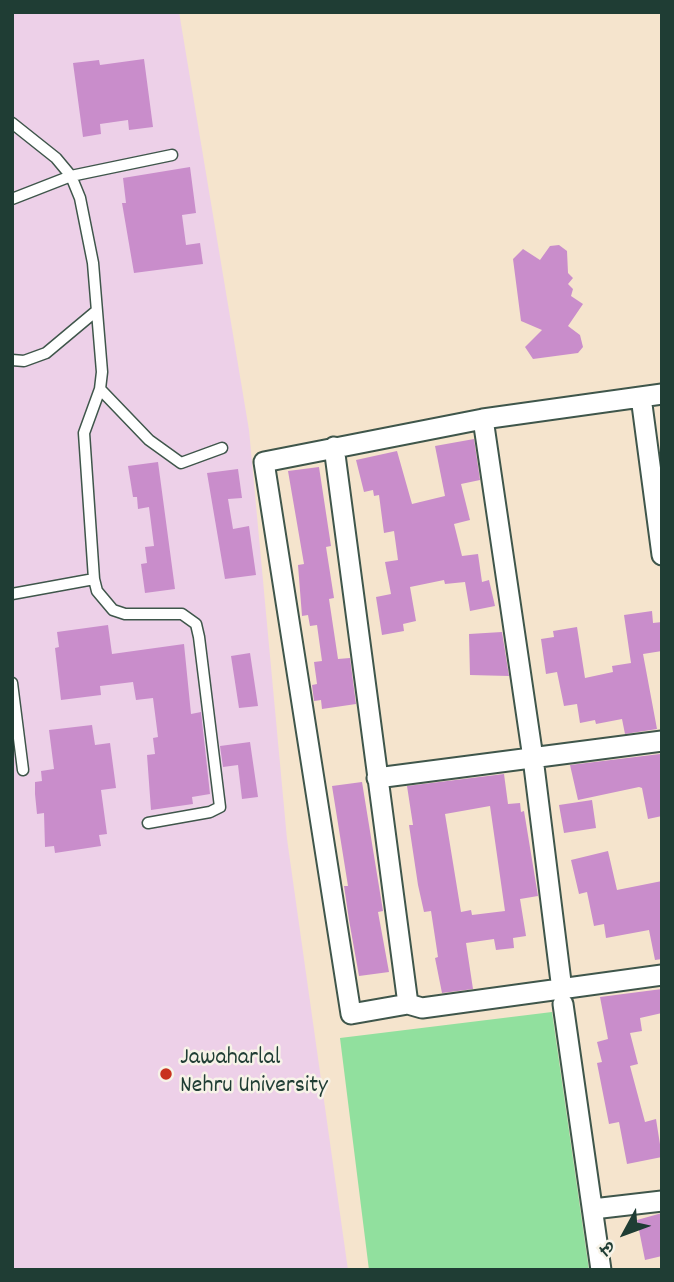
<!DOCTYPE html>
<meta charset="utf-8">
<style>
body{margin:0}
#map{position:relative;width:674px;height:1282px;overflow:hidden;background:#f5e4cd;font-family:Dekko,"Playpen Sans Deva",sans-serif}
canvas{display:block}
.frame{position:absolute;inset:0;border:14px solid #1f3d34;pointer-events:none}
.north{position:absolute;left:590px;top:1198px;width:70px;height:70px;-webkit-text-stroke:5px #f7f3e8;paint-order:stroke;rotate:229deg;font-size:19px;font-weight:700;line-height:28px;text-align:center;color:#1f3d34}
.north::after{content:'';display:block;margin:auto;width:24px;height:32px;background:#1f3d34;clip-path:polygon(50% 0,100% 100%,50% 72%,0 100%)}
</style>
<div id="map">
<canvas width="674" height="1282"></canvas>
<div class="frame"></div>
<div class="north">उ</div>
</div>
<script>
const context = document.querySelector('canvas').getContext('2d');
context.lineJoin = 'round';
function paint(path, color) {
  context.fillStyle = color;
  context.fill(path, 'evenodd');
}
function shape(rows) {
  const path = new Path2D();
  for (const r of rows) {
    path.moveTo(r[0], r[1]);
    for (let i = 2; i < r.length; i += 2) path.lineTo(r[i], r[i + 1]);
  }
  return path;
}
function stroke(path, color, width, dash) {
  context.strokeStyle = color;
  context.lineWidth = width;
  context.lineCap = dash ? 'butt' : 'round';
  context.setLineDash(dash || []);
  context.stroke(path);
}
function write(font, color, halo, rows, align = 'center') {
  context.font = font + ' Dekko,sans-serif';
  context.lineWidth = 5;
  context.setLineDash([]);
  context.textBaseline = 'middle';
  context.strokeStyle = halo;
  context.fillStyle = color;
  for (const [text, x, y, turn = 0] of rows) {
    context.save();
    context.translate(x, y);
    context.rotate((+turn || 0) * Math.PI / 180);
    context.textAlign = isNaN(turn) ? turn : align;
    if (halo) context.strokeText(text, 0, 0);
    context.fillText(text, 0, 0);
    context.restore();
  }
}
const built = shape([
 [12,12,179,12,249,430,287,839,348,1270,12,1270]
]);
const green = shape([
 [552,1012,589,1270,369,1270,340,1038]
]);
const building = shape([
 [144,59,153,127,129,130,128,120,100,124,101,134,83,137,73,63,99,60,100,65],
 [190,167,196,213,182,215,186,245,200,243,203,264,134,273,122,203,126,203,123,178],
 [559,245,567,251,568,273,573,278,568,284,573,289,571,296,583,304,568,326,580,335,583,347,578,353,533,359,525,347,542,330,521,321,513,259,523,249,540,260,550,246],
 [474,439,480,480,461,484,470,520,454,524,462,556,478,554,482,582,489,580,495,606,470,611,465,582,445,584,444,580,410,587,416,621,403,624,404,631,382,635,376,597,391,594,385,562,398,560,394,531,384,533,379,495,374,496,373,490,364,492,356,460,397,451,412,504,445,496,435,446],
 [158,462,175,589,145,593,141,564,147,563,145,547,154,546,149,507,138,509,137,497,133,497,128,466],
 [319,467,331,546,326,547,334,598,329,599,338,659,350,658,356,704,322,709,321,700,314,701,312,685,317,684,314,662,322,661,317,625,310,626,308,615,302,616,298,565,304,564,288,471],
 [238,469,242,498,228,499,233,529,249,526,256,575,225,579,207,473],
 [652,611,653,623,662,622,662,651,643,654,657,729,625,734,622,719,596,724,595,720,580,723,577,704,564,706,557,672,546,674,541,639,554,637,553,631,577,627,585,678,613,672,612,666,631,663,624,615],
 [108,625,112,654,184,644,191,714,201,712,210,794,192,797,193,804,151,810,147,755,155,754,153,738,158,737,153,698,136,700,133,682,100,686,101,695,61,700,55,648,59,647,57,632],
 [502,632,509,676,470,675,469,634],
 [250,653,258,706,239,708,231,656],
 [92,725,95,745,110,743,116,788,101,790,107,834,99,835,101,846,55,853,54,846,45,847,44,813,37,814,35,794,35,782,42,781,41,771,54,769,49,730],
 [250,742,258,797,242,799,238,765,223,767,220,746],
 [660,754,662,816,648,819,642,788,639,787,578,800,570,765],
 [504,774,508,804,520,803,521,812,524,811,538,896,520,899,526,936,513,938,514,948,496,950,494,939,466,943,473,989,442,993,435,958,438,957,431,911,424,912,418,885,409,825,413,825,407,786],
 [490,806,505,911,472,915,471,910,461,912,445,814],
 [362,782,383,911,378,912,389,972,359,976,349,920,344,886,348,886,332,786],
 [592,800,596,828,564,833,559,805],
 [608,851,617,890,662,881,662,959,655,960,649,930,606,938,604,924,594,926,587,892,579,894,571,860],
 [662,989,662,1013,640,1018,642,1031,630,1033,638,1064,630,1066,645,1122,656,1119,662,1157,627,1164,619,1122,609,1124,597,1063,602,1062,597,1042,608,1039,600,997],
 [662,1213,662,1256,645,1260,637,1220]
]);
const service = shape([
 [12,123,56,158,71,176,80,198,93,263,102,372,100,389,84,433,94,579,12,594],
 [12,199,71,176,172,155],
 [12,360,24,361,46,353,95,312],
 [100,389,149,440,181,463,222,448],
 [94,579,97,591,113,610,125,614,182,614,196,624,199,637,220,807,210,812,148,823],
 [12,683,23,770]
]);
const minor = shape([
 [662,394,483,419,264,462,351,1014,408,1004,422,1008,662,975],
 [641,397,662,555],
 [483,419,533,758,562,990],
 [334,447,408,1004],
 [377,778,662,741],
 [563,1004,601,1270],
 [593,1209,662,1201]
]);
const markers = [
 [166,1074,7,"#c8321e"]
];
const poiNames = [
 ["Jawaharlal",180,1060],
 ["Nehru University",180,1088]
];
paint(built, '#edd0e8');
paint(green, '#91e09e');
paint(building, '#c98dcb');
stroke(service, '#3f564b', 13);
stroke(minor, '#3f564b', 23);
stroke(service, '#fff', 10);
stroke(minor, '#fff', 19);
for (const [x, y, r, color] of markers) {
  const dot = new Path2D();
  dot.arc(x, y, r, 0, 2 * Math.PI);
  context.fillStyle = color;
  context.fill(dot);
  stroke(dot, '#f7f3e8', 2.5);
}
write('24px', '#1f3d34', '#f7f3e8', poiNames, 'left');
</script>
